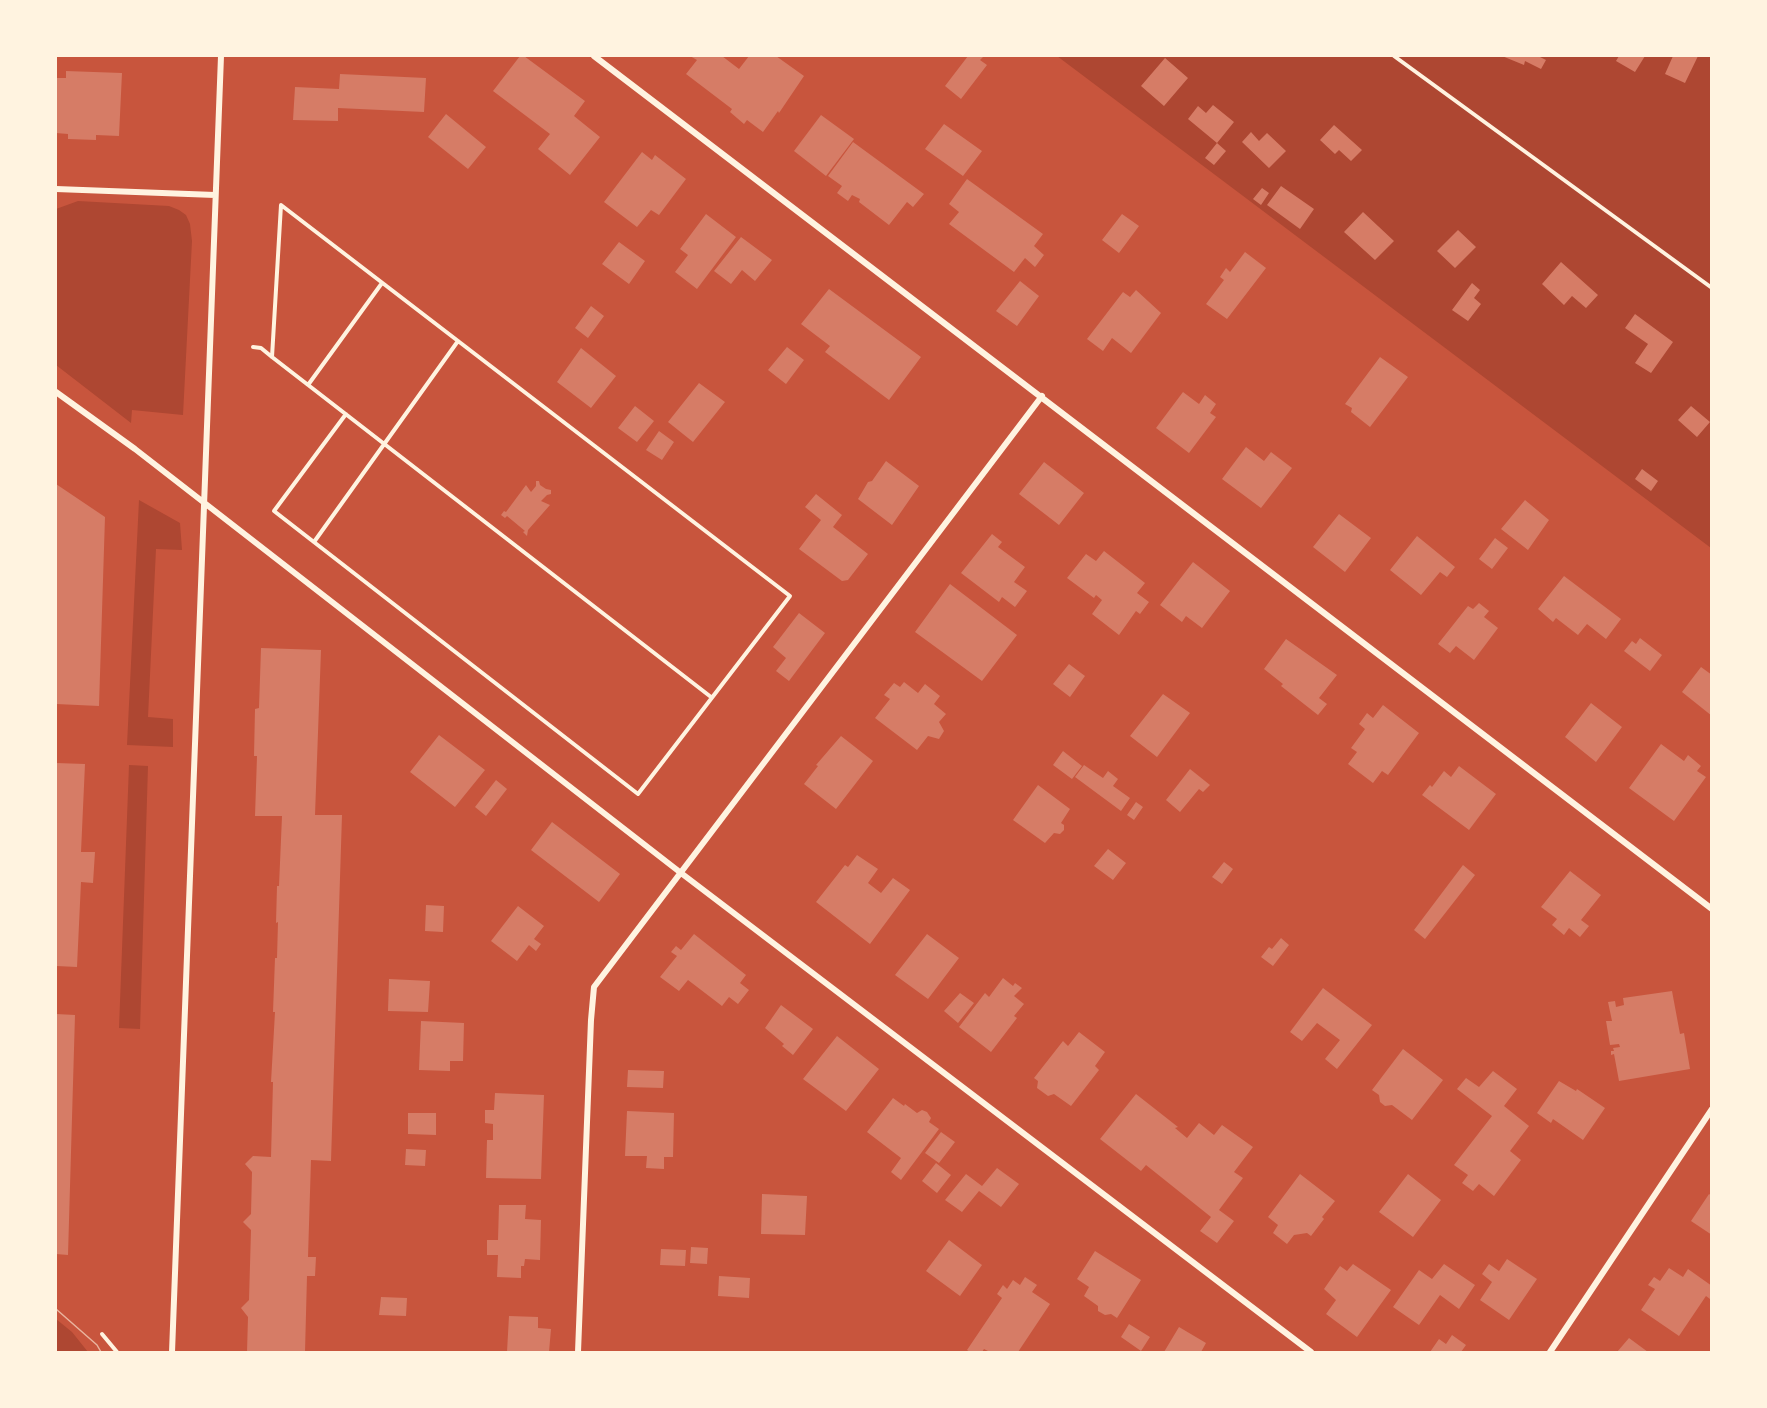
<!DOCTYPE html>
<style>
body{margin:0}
#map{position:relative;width:1767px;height:1408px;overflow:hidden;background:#c8553d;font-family:"Work Sans",sans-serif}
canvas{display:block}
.frame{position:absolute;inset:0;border:57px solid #fff3e0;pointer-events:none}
</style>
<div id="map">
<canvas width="1767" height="1408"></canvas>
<div class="frame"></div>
</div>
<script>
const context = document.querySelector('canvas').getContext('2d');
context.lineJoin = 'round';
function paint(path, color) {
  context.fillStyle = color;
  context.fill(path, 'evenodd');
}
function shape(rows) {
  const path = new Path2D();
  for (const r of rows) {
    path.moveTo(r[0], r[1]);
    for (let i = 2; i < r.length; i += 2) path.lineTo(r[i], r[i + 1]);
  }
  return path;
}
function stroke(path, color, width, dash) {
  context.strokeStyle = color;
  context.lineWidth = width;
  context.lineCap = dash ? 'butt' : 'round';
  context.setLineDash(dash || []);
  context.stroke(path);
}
const green = shape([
 [1057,56,1711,56,1711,548],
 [78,201,169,206,179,210,186,215,190,224,192,241,183,415,132,410,131,423,56,365,56,209],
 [139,500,180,523,182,550,156,549,148,717,173,719,173,747,127,745],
 [129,765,148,766,140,1029,119,1028],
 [56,1319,72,1332,88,1352,56,1352]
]);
const building = shape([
 [520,56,524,56,585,101,574,116,600,137,570,175,538,149,550,134,493,91],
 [690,56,722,56,739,69,749,56,776,56,804,76,779,113,778,111,763,132,747,120,744,124,730,112,732,109,686,74,697,60],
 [968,56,984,56,980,60,987,65,961,99,945,86],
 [1502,56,1538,56,1546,60,1541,69,1525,61,1524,65],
 [1619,56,1645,56,1635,72,1616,61],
 [1673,56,1698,56,1685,83,1665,74],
 [1165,58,1188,78,1164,106,1141,86],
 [66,71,122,73,119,136,96,135,96,140,68,139,68,134,56,133,56,78,66,78],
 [340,74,426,78,424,112,338,108,338,121,293,120,295,87,339,89],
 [1213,105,1234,122,1217,143,1226,151,1214,165,1205,158,1217,143,1188,119,1198,106,1206,113],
 [446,114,486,147,468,169,428,137],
 [821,115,854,139,826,176,794,151],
 [944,124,982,151,963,176,925,149],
 [1334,125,1362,150,1351,161,1339,150,1335,154,1320,140],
 [1251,132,1259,141,1267,133,1286,151,1269,168,1242,142],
 [853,142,924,194,913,207,907,202,889,225,859,202,860,199,852,195,848,201,837,193,842,186,828,176],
 [642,152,652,160,655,155,686,179,659,215,651,210,637,227,604,202],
 [967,179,1043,234,1034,246,1044,255,1035,267,1025,258,1014,272,949,224,959,212,949,204],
 [1281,186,1314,209,1300,229,1267,205],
 [1262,188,1269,193,1261,205,1253,199],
 [1363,212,1394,241,1375,260,1344,232],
 [706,214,736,237,697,289,675,272,688,255,680,249],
 [1122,214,1139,226,1119,253,1102,240],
 [1458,230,1476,247,1455,268,1437,251],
 [741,237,772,260,755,281,742,270,731,284,714,271],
 [619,242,645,261,629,284,602,264],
 [1245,252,1266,268,1227,319,1206,304,1224,280,1220,277,1226,268,1230,272],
 [1561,262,1598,295,1586,308,1572,296,1564,305,1542,284],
 [1020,281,1039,296,1017,326,996,311],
 [1472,283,1480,290,1474,298,1481,304,1468,321,1452,310],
 [829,289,921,357,889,400,825,352,830,346,801,324],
 [1136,290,1161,313,1131,353,1112,338,1103,351,1087,339,1123,292,1130,297],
 [591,306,604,316,588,338,575,328],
 [1635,314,1673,342,1651,373,1635,363,1648,344,1625,328],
 [787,347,804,360,786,384,768,370],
 [581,348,616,376,591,408,557,382],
 [1380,357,1408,377,1370,427,1351,412,1352,408,1345,404],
 [699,383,725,402,693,442,668,422],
 [1183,392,1199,404,1205,395,1216,404,1210,413,1216,417,1189,453,1156,428],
 [635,406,654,421,637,442,618,428],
 [1691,406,1710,422,1697,437,1678,420],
 [659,431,674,442,662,460,646,450],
 [1246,447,1264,461,1271,452,1292,468,1261,508,1222,479],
 [886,461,919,486,892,525,858,499,868,482,872,481],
 [1044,462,1084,493,1059,525,1019,494],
 [1642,469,1658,481,1651,491,1635,479],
 [536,481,539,481,540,485,546,489,551,490,551,494,547,495,541,501,550,505,528,530,527,536,523,532,525,531,507,516,505,518,501,515,504,511,506,512,526,485,531,492,536,486],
 [56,484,105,517,99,706,56,704],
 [816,494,842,515,833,527,868,554,848,580,842,581,799,549,821,520,805,507],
 [1525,500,1549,520,1528,550,1501,529],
 [1339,514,1371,538,1345,572,1313,547],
 [992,534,1002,542,998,547,1025,567,1014,582,1027,591,1015,607,1002,597,999,602,961,573],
 [1417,536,1455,567,1447,577,1440,572,1421,595,1390,570],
 [1495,538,1508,548,1492,569,1479,559],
 [1104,551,1145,583,1137,593,1149,602,1140,614,1136,611,1119,635,1092,614,1102,600,1096,595,1094,598,1067,578,1086,554,1096,561],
 [1193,562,1230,591,1202,628,1186,616,1182,622,1160,605],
 [1564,576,1621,619,1606,639,1587,624,1578,635,1556,618,1553,622,1538,609],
 [950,584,1017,635,982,681,915,632],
 [1479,603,1489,611,1484,617,1498,628,1474,660,1456,646,1450,653,1438,644,1468,606,1473,609],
 [799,613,825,633,789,681,776,671,786,658,773,647],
 [1640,638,1662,655,1650,671,1624,651,1632,641,1636,644],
 [1286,639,1337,675,1319,698,1327,704,1318,715,1281,686,1283,684,1264,669],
 [261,648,321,650,315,815,342,815,331,1161,311,1160,308,1257,316,1257,315,1276,307,1276,305,1352,247,1352,248,1317,241,1308,249,1300,251,1230,243,1222,251,1214,252,1172,245,1164,253,1156,271,1157,273,1082,271,1082,275,1012,273,1012,275,958,277,958,278,922,276,923,277,886,279,886,282,816,255,816,257,756,254,756,255,709,259,708],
 [1069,664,1085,676,1070,697,1053,684],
 [1701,667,1712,675,1712,716,1682,692],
 [904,682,918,693,925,684,940,696,934,704,946,714,939,722,944,731,939,739,928,736,917,750,875,718,890,699,884,695,894,683,900,687],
 [1163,694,1190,713,1157,757,1130,736],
 [1591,703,1622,727,1596,762,1565,737],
 [1383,705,1419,733,1388,775,1382,771,1373,783,1348,764,1357,752,1351,748,1365,729,1359,724,1367,713,1373,718],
 [439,735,485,770,455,807,410,772],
 [841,736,873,761,836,809,804,784,818,766,816,765],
 [1661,744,1684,761,1688,755,1701,766,1697,771,1706,777,1674,821,1629,788],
 [1063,751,1082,766,1072,779,1053,765],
 [56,763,85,764,81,852,95,852,93,883,81,882,77,967,56,966],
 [1084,765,1103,778,1108,771,1118,779,1113,786,1130,798,1121,811,1075,777],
 [1459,766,1496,794,1469,830,1422,795,1430,785,1432,787,1444,771,1451,777],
 [1190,769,1210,785,1203,792,1199,789,1180,812,1166,800],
 [496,780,507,789,486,816,475,807],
 [1038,785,1070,809,1061,823,1064,825,1064,830,1060,834,1054,833,1045,843,1013,820],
 [1136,802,1143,807,1134,820,1127,815],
 [552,822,620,874,599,902,531,850],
 [1108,849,1126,863,1113,880,1094,866],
 [857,855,878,869,868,883,881,893,893,878,910,890,870,944,816,902,845,865,848,867],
 [1224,862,1233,869,1222,884,1212,877],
 [1463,865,1475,875,1425,939,1414,930],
 [1570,871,1601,895,1581,920,1589,926,1580,937,1569,928,1564,935,1552,925,1557,919,1541,907],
 [426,905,444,906,443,932,425,931],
 [518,906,544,926,534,939,541,944,536,951,529,945,517,961,491,941],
 [694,934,746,975,740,983,749,990,738,1004,729,997,722,1006,688,980,679,991,660,977,677,956,671,952,676,946,681,950],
 [927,934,959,958,928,999,895,975],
 [1281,938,1289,945,1273,966,1261,957,1269,947,1272,949],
 [1003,978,1013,986,1015,983,1022,988,1014,996,1024,1004,1014,1016,1017,1018,991,1052,959,1027,985,993,989,997],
 [389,979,430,981,428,1012,388,1011],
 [1323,988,1372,1025,1337,1069,1325,1059,1340,1040,1317,1023,1302,1041,1290,1032],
 [1672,991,1680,1034,1684,1033,1690,1069,1619,1081,1614,1054,1611,1055,1611,1051,1614,1051,1613,1048,1620,1047,1619,1044,1610,1045,1606,1021,1612,1021,1608,1002,1615,1001,1616,1007,1624,1005,1623,998],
 [960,993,974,1003,958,1023,944,1011],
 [781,1005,813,1029,793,1055,782,1046,784,1044,765,1028],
 [56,1014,75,1015,68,1255,56,1254],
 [421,1021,464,1023,463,1061,450,1061,450,1071,419,1070],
 [1079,1032,1105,1052,1095,1066,1099,1070,1071,1106,1054,1094,1048,1096,1037,1088,1038,1081,1034,1078,1063,1041,1068,1046],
 [837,1036,879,1069,846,1111,803,1079],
 [1403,1049,1443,1080,1412,1120,1392,1105,1385,1106,1380,1102,1379,1095,1372,1090],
 [628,1070,664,1071,663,1088,627,1087],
 [1493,1071,1517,1089,1504,1106,1529,1126,1510,1151,1521,1160,1494,1196,1479,1184,1473,1191,1462,1183,1468,1175,1454,1165,1492,1116,1457,1089,1466,1078,1479,1087],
 [1559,1081,1576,1091,1577,1089,1605,1108,1583,1140,1553,1119,1551,1123,1537,1113],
 [495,1093,544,1095,541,1179,486,1178,487,1140,493,1140,493,1124,485,1123,485,1110,494,1110],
 [1136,1094,1178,1127,1175,1128,1187,1138,1199,1123,1214,1135,1222,1125,1253,1147,1234,1172,1243,1178,1219,1210,1234,1221,1217,1243,1200,1231,1211,1217,1146,1165,1141,1171,1100,1139],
 [893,1098,904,1106,905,1104,917,1113,922,1110,927,1112,931,1118,929,1122,939,1129,901,1180,891,1172,901,1158,867,1132],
 [627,1111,674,1113,673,1157,664,1157,664,1169,646,1168,647,1156,625,1156],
 [408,1113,436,1113,436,1135,408,1134],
 [941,1132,955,1142,939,1163,925,1153],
 [406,1149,426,1150,425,1166,405,1165],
 [936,1163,951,1175,937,1193,922,1181],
 [997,1168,1019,1184,1001,1207,979,1191,962,1212,945,1200,966,1174,982,1186],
 [1300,1174,1335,1201,1322,1217,1324,1219,1311,1236,1307,1233,1294,1235,1287,1244,1273,1233,1278,1225,1268,1217],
 [1408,1174,1441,1200,1413,1237,1379,1212],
 [762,1194,807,1196,805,1235,761,1234],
 [1709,1194,1712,1196,1712,1235,1691,1221],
 [499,1205,526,1205,525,1219,541,1220,540,1260,525,1259,524,1266,521,1266,521,1278,497,1277,498,1255,487,1255,487,1240,498,1240],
 [949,1240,982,1265,960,1296,926,1271],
 [691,1247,708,1248,707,1264,690,1263],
 [661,1249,686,1250,685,1266,660,1265],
 [1095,1251,1141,1280,1117,1318,1111,1314,1105,1315,1098,1311,1098,1306,1084,1296,1089,1287,1077,1279],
 [1507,1259,1537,1279,1509,1320,1480,1300,1492,1282,1482,1274,1489,1264,1499,1271],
 [1353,1264,1391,1290,1357,1337,1326,1314,1336,1300,1324,1289,1340,1266,1347,1271],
 [1444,1264,1475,1285,1459,1309,1440,1295,1419,1325,1393,1307,1419,1270,1432,1279],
 [1669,1268,1683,1277,1688,1269,1712,1286,1712,1297,1710,1299,1706,1296,1679,1336,1641,1310,1655,1289,1648,1285,1654,1277,1660,1281],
 [719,1276,750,1278,749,1298,718,1296],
 [1025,1277,1037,1285,1032,1292,1050,1304,1018,1352,990,1352,984,1349,982,1352,970,1352,967,1350,1002,1298,997,1294,1003,1285,1007,1289,1013,1280,1020,1285],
 [381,1297,407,1298,406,1316,379,1315],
 [509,1316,538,1317,538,1328,551,1329,549,1352,507,1352],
 [1129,1324,1150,1337,1141,1351,1121,1337],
 [1179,1327,1206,1343,1201,1352,1164,1352],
 [1452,1335,1466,1345,1461,1352,1430,1352,1439,1339,1446,1344],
 [1629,1338,1648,1352,1617,1352]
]);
const path = shape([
 [1394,56,1712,288],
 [253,347,261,348,272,357,711,697],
 [272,357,281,205,790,596,638,794,274,511,346,414],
 [308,385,382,283],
 [314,542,458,341],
 [102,1334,117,1352]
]);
const minor = shape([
 [594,56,1712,909],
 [56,189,215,195],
 [56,392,135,449,681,873,1311,1352],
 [172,1352,221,56],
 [578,1352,591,1020,594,987,1042,396],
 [1550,1352,1712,1109]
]);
const tram = shape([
 [56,1309,97,1345,101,1352]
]);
paint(green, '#ae4732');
paint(building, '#d67c66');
stroke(path, '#fff3e0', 4);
stroke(minor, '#fff3e0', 6);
stroke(tram, '#e9b49f', 1.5);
</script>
